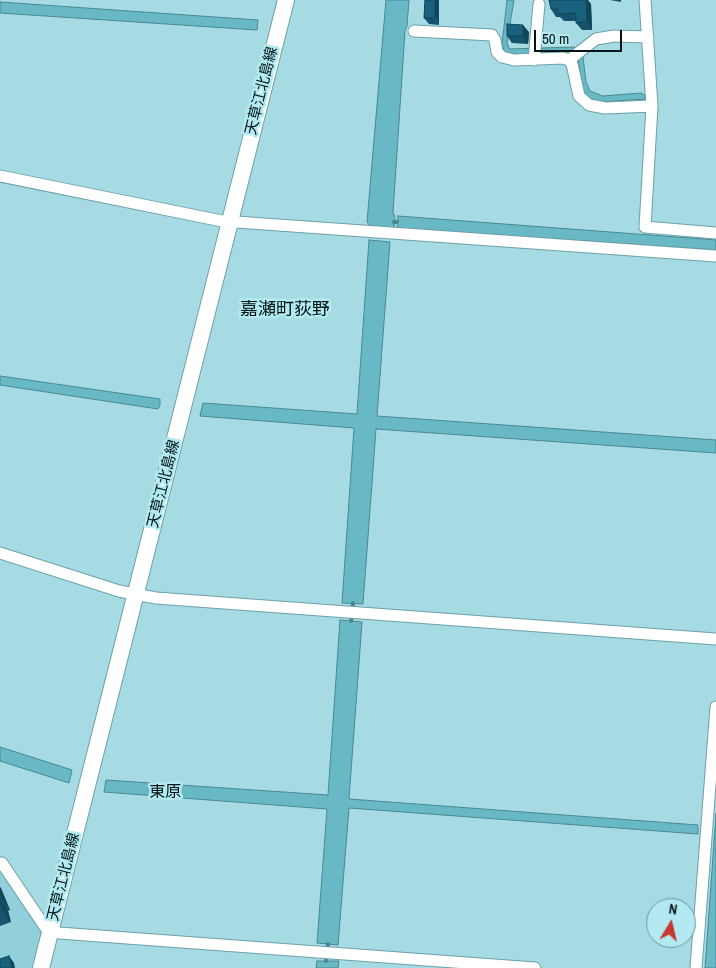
<!DOCTYPE html>
<meta charset="utf-8">
<style>
body{margin:0}
#map{position:relative;width:716px;height:968px;overflow:hidden;background:#a6dbe3;font-family:"Archivo Narrow",sans-serif}
canvas{display:block}
.north{position:absolute;left:646px;top:898px;width:50px;height:50px;box-sizing:border-box;background:#b3e9f1;border:1px solid #6c949a;border-radius:50%;rotate:9deg;font-size:14px;font-weight:700;line-height:20px;text-align:center;color:#011417}
.north::after{content:'';display:block;margin:auto;width:18px;height:22px;background:#c63831;clip-path:polygon(50% 0,100% 100%,50% 72%,0 100%)}
.scale{position:absolute;left:534px;top:30px;width:88px;height:22px;box-sizing:border-box;border:2px solid #011417;border-top:0;padding-left:6px;font-size:15px;line-height:18px;white-space:nowrap;color:#011417;-webkit-text-stroke:4px #b3e9f1;paint-order:stroke}
</style>
<div id="map">
<canvas width="716" height="968"></canvas>
<div class="north">N</div>
<div class="scale">50 m</div>
</div>
<script>
const context = document.querySelector('canvas').getContext('2d');
context.lineJoin = 'round';
function paint(path, color) {
  context.fillStyle = color;
  context.fill(path, 'evenodd');
}
function shape(rows) {
  const path = new Path2D();
  for (const r of rows) {
    path.moveTo(r[0], r[1]);
    for (let i = 2; i < r.length; i += 2) path.lineTo(r[i], r[i + 1]);
  }
  return path;
}
function stroke(path, color, width, dash) {
  context.strokeStyle = color;
  context.lineWidth = width;
  context.lineCap = dash ? 'butt' : 'round';
  context.setLineDash(dash || []);
  context.stroke(path);
}
function write(font, color, halo, rows, align = 'center') {
  context.font = font + ' "Archivo Narrow","Noto Sans JP",sans-serif';
  context.lineWidth = 5;
  context.setLineDash([]);
  context.textBaseline = 'middle';
  context.strokeStyle = halo;
  context.fillStyle = color;
  for (const [text, x, y, turn = 0] of rows) {
    context.save();
    context.translate(x, y);
    context.rotate((+turn || 0) * Math.PI / 180);
    context.textAlign = isNaN(turn) ? turn : align;
    if (halo) context.strokeText(text, 0, 0);
    context.fillText(text, 0, 0);
    context.restore();
  }
}
const built = shape([
 [0,869,42,929,32,968,0,968]
]);
const water = shape([
 [386,0,409,0,407,26,405,31,393,213,395,216,394,228,370,226,367,222,386,0],
 [507,0,514,0,507,42,509,49,574,47,578,49,583,57,586,82,590,91,603,96,641,93,645,95,645,99,602,102,591,99,583,92,578,59,576,54,570,51,521,55,504,52,502,44,507,0],
 [0,2,258,20,257,30,0,13,0,2],
 [398,216,716,240,716,250,397,228,398,216],
 [369,240,390,242,377,416,716,440,716,453,376,429,363,604,342,603,354,428,200,416,203,403,357,414,369,240],
 [0,376,160,399,160,405,158,409,0,385,0,376],
 [340,620,362,622,349,799,698,825,698,834,349,808,338,945,317,943,327,809,104,792,106,780,328,795,340,620],
 [0,747,72,770,69,783,0,761,0,747],
 [716,814,716,968,705,968,716,814],
 [317,961,339,961,338,968,316,968,317,961]
]);
const stream = shape([
 [394,222,397,222],
 [351,621,353,603],
 [326,961,328,944]
]);
const street = shape([
 [645,0,652,106,645,227,716,233],
 [414,31,492,35,495,40,497,52,502,57,514,60,563,58,569,60,572,64,579,96,589,105,605,108,652,106],
 [534,60,539,4],
 [569,60,596,39,614,36,648,37],
 [0,176,222,221,716,256],
 [0,553,119,591,156,598,716,639],
 [0,865,2,863,45,927,59,933,535,968],
 [696,968,716,707]
]);
const secondary = shape([
 [41,968,286,0]
]);
const wall = shape([
 [425,0,439,25,429,24,424,18],
 [610,0,621,0,621,2],
 [591,4,592,30,582,30,576,23,576,21,564,21,560,17,556,17,551,9],
 [529,32,528,44,512,43,507,36],
 [0,887,10,910,8,911,11,922,0,926]
]);
const shadedWall = shape([
 [435,0,439,0,439,25,435,18],
 [586,0,588,0,591,4,592,30,587,22],
 [523,25,529,32,528,44,523,36],
 [0,887,1,888,10,910,2,899,0,894],
 [0,900,8,911,11,922,3,911],
 [9,956,14,963,15,968,12,968]
]);
const building = shape([
 [425,0,435,0,435,18,424,18,425,0],
 [549,0,586,0,587,22,576,23,576,13,558,14,558,9,551,9,549,0],
 [507,24,523,25,523,36,507,36,507,24],
 [0,900,3,911,0,912,0,900],
 [9,956,12,968,0,968,0,959,9,956]
]);
const streetNames = [
 ["天草江北島線",262,91,-76],
 ["天草江北島線",164,484,-76],
 ["天草江北島線",64,877,-76]
];
const neighbourhoodNames = [
 ["東原",165,793]
];
const quarterNames = [
 ["嘉瀬町荻野",285,310]
];
paint(built, '#91d0da');
paint(water, '#68b9c5');
stroke(water, '#498891', 1);
stroke(stream, '#498891', 4);
stroke(street, '#6da1a9', 13);
stroke(secondary, '#6da1a9', 18);
stroke(street, '#fff', 11);
stroke(secondary, '#fff', 16);
paint(wall, '#15546c');
paint(shadedWall, '#114558');
paint(building, '#18627d');
stroke(building, '#114558', 1);
write('15px', '#011417', '#b3e9f1', streetNames);
write('16px', '#011417', '#b3e9f1', neighbourhoodNames);
write('18px', '#011417', '#b3e9f1', quarterNames);
</script>
